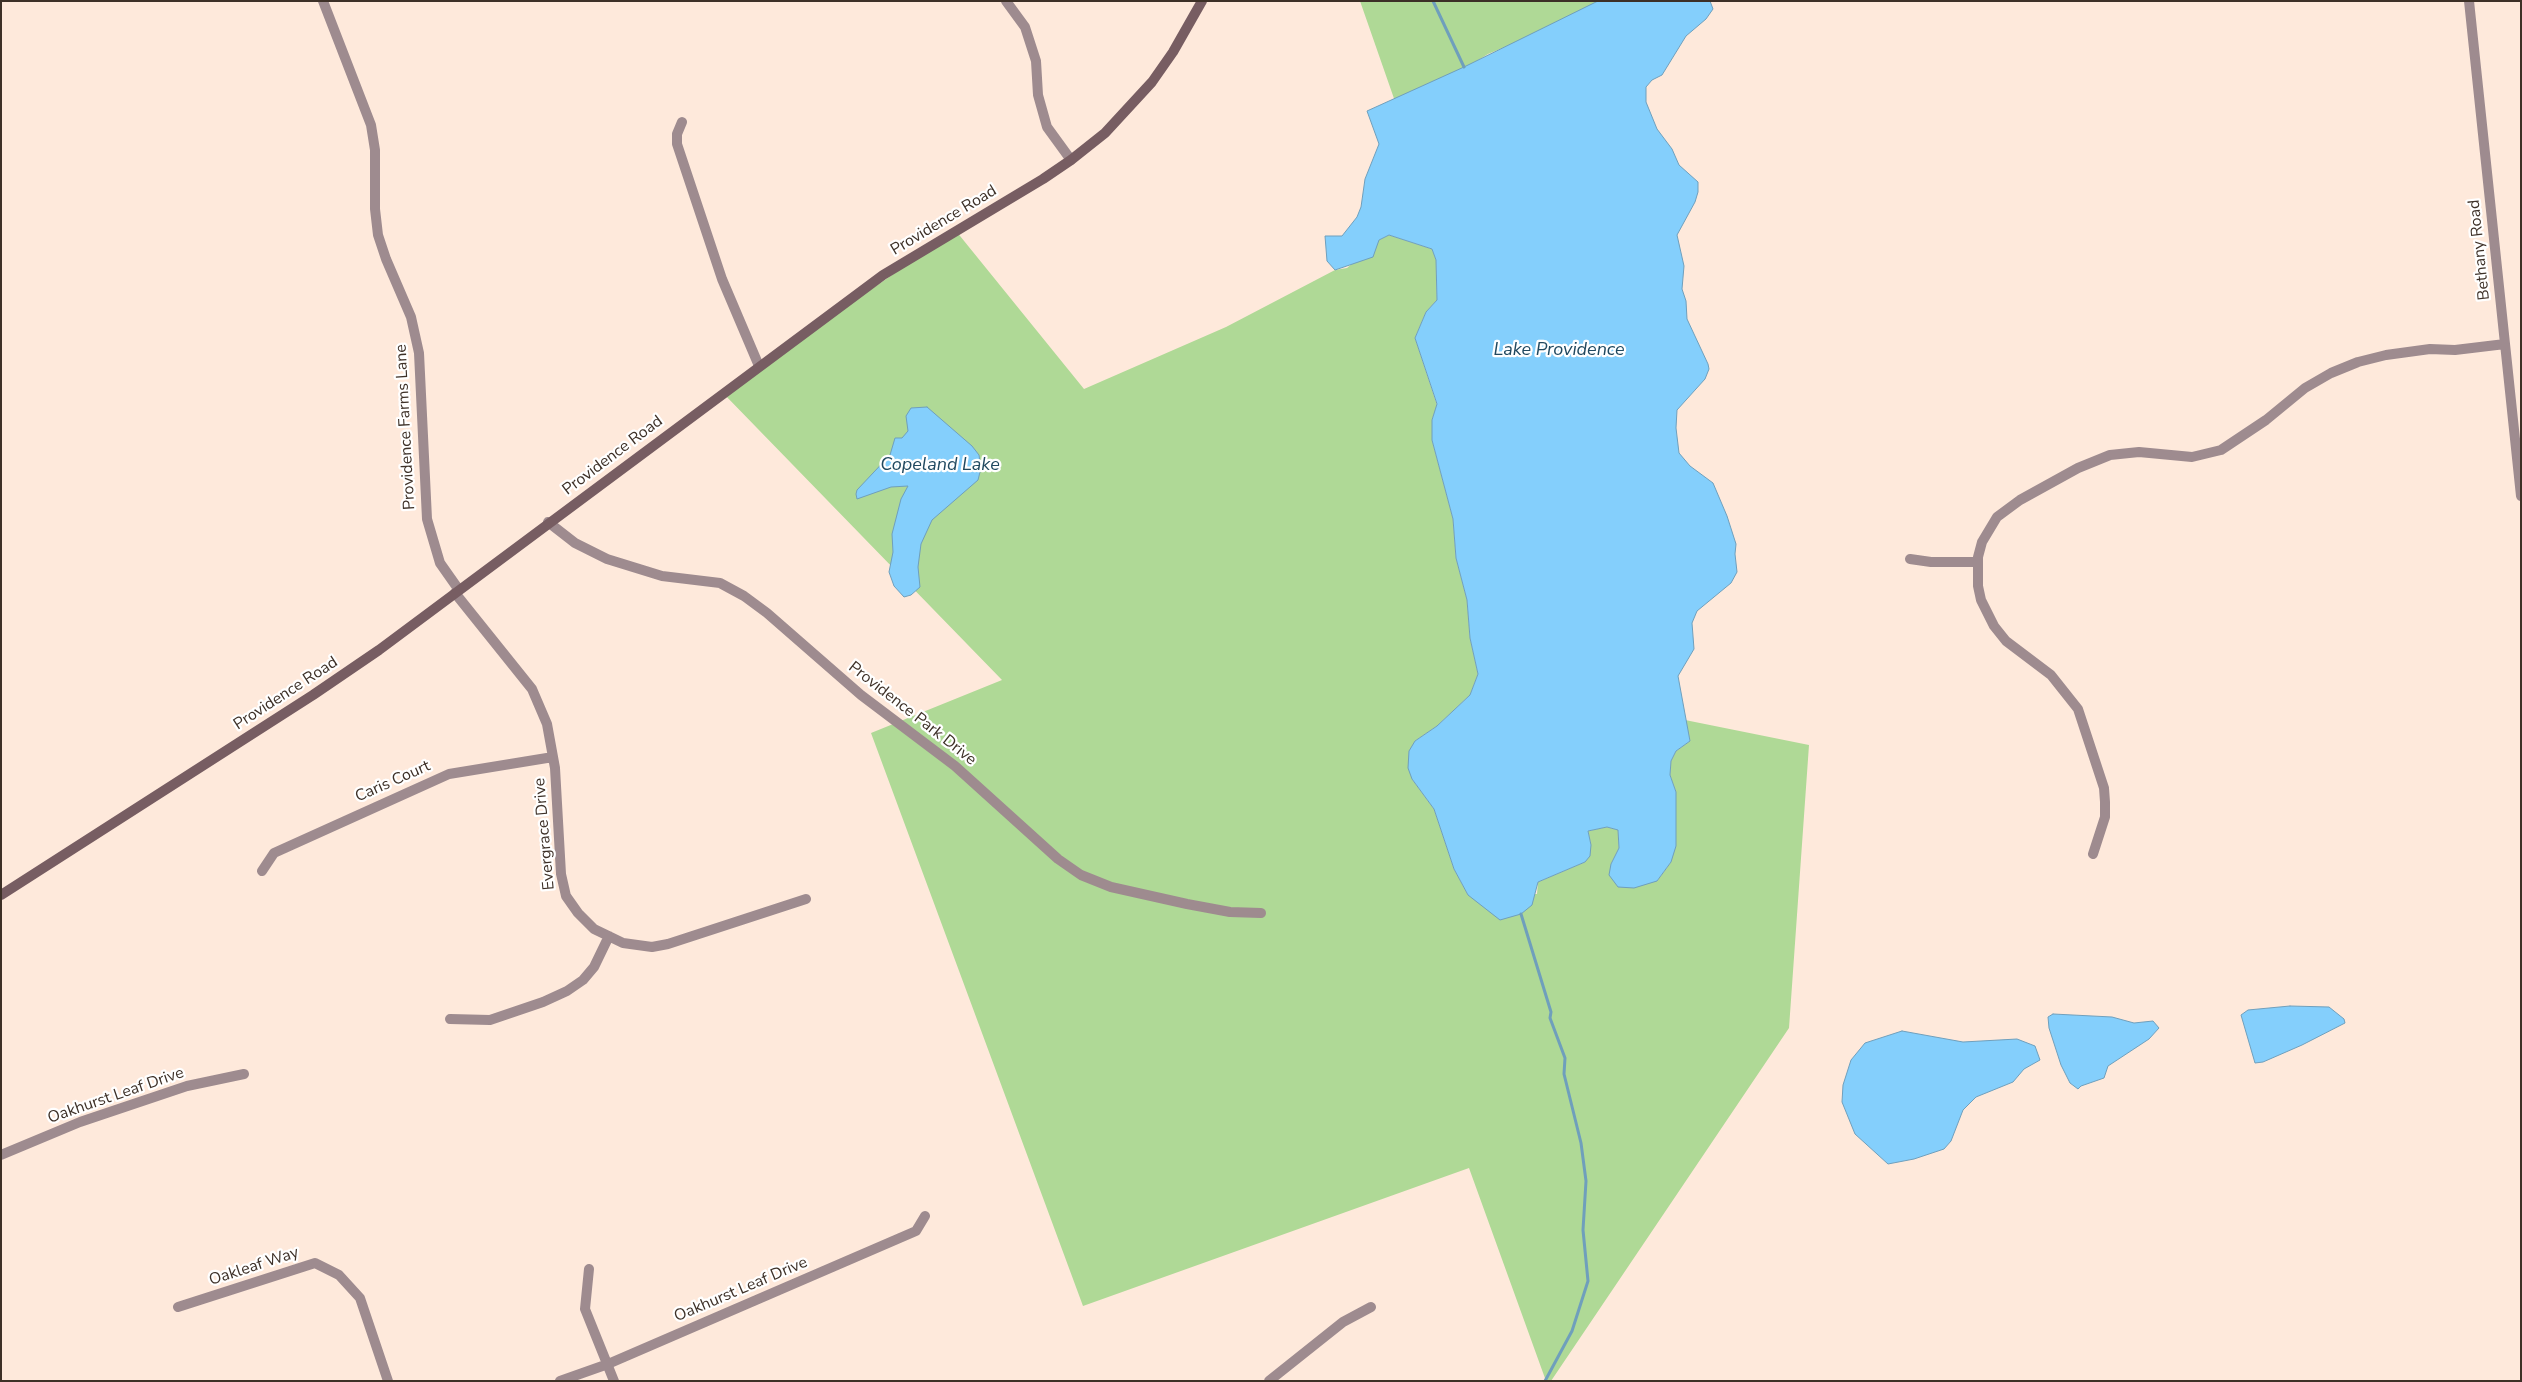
<!DOCTYPE html>
<style>
body{margin:0}
#map{position:relative;width:2522px;height:1382px;overflow:hidden;background:#fee9db;font-family:"Nunito Sans",sans-serif}
canvas{display:block}
.frame{position:absolute;inset:0;border:2px solid #3d3027;pointer-events:none}
</style>
<div id="map">
<canvas width="2522" height="1382"></canvas>
<div class="frame"></div>
</div>
<script>
const context = document.querySelector('canvas').getContext('2d');
context.lineJoin = 'round';
function paint(path, color) {
  context.fillStyle = color;
  context.fill(path, 'evenodd');
}
function shape(rows) {
  const path = new Path2D();
  for (const r of rows) {
    path.moveTo(r[0], r[1]);
    for (let i = 2; i < r.length; i += 2) path.lineTo(r[i], r[i + 1]);
  }
  return path;
}
function stroke(path, color, width, dash) {
  context.strokeStyle = color;
  context.lineWidth = width;
  context.lineCap = dash ? 'butt' : 'round';
  context.setLineDash(dash || []);
  context.stroke(path);
}
function write(font, color, halo, rows, align = 'center') {
  context.font = font + ' "Nunito Sans",sans-serif';
  context.lineWidth = 4.5;
  context.setLineDash([]);
  context.textBaseline = 'middle';
  context.strokeStyle = halo;
  context.fillStyle = color;
  for (const [text, x, y, turn = 0] of rows) {
    context.save();
    context.translate(x, y);
    context.rotate((+turn || 0) * Math.PI / 180);
    context.textAlign = isNaN(turn) ? turn : align;
    if (halo) context.strokeText(text, 0, 0);
    context.fillText(text, 0, 0);
    context.restore();
  }
}
const green = shape([
 [1360,1,1616,1,1488,54,1398,110],
 [956,231,1084,389,1226,327,1335,270,1347,268,1379,240,1389,235,1432,249,1436,260,1437,300,1426,312,1415,338,1437,405,1432,420,1432,440,1453,519,1456,558,1467,600,1470,638,1478,674,1470,695,1437,726,1415,741,1412,779,1434,809,1454,869,1468,895,1537,894,1538,882,1585,862,1591,845,1588,831,1607,827,1618,830,1619,848,1611,864,1657,881,1671,862,1676,792,1670,775,1671,761,1676,751,1690,741,1685,720,1809,745,1789,1028,1551,1381,1546,1381,1469,1168,1083,1306,871,733,1002,680,722,392]
]);
const water = shape([
 [1598,1,1710,1,1713,9,1706,19,1686,36,1662,75,1652,80,1646,87,1646,102,1657,129,1672,149,1679,165,1698,182,1698,192,1695,202,1677,235,1684,266,1682,289,1686,301,1687,319,1708,364,1709,369,1705,379,1677,410,1676,428,1679,453,1690,466,1713,483,1727,516,1736,544,1735,554,1737,572,1731,583,1697,611,1692,623,1694,649,1678,676,1690,741,1676,751,1671,761,1670,775,1676,792,1676,846,1671,862,1657,881,1634,888,1618,887,1609,875,1611,864,1619,848,1618,830,1607,827,1588,831,1591,845,1590,856,1585,862,1538,882,1532,905,1521,914,1500,920,1468,895,1454,869,1434,809,1412,779,1408,768,1409,751,1415,741,1437,726,1470,695,1478,674,1470,638,1467,600,1456,558,1453,519,1432,440,1432,420,1437,404,1415,338,1426,312,1437,300,1436,260,1432,249,1389,235,1379,240,1373,257,1335,270,1327,261,1325,236,1342,236,1357,217,1361,207,1365,179,1379,144,1367,111,1464,67,1598,1],
 [927,407,972,446,979,455,981,468,978,480,932,520,921,544,918,567,920,587,911,595,904,597,894,586,889,572,893,552,892,534,901,499,908,486,891,487,857,499,856,494,857,490,890,455,895,438,902,438,908,431,906,416,911,408,927,407],
 [2290,1006,2329,1007,2344,1019,2345,1023,2302,1045,2263,1062,2255,1063,2241,1015,2248,1010,2290,1006],
 [2053,1014,2112,1017,2134,1023,2153,1021,2159,1028,2149,1039,2108,1066,2104,1078,2081,1086,2078,1089,2070,1083,2061,1065,2049,1028,2048,1017,2053,1014],
 [1902,1031,1963,1042,2017,1039,2035,1046,2040,1060,2024,1069,2013,1082,1976,1097,1963,1110,1951,1141,1944,1149,1914,1159,1888,1164,1855,1134,1842,1102,1843,1085,1851,1060,1865,1043,1902,1031]
]);
const stream = shape([
 [1433,1,1464,67],
 [1521,914,1551,1012,1550,1018,1565,1058,1564,1074,1581,1143,1586,1181,1583,1230,1588,1281,1572,1331,1545,1381]
]);
const street = shape([
 [323,1,371,125,375,150,375,209,378,235,386,259,411,317,419,353,427,519,440,563,459,590],
 [1006,1,1025,27,1036,61,1038,95,1047,127,1071,160],
 [2469,1,2521,496],
 [682,122,677,134,677,144,722,279,759,366],
 [548,522,575,543,607,559,662,576,720,583,744,596,767,613,861,695,955,766,1058,859,1081,875,1111,887,1187,904,1230,912,1261,913],
 [1910,559,1931,562,1978,562],
 [455,593,532,689,547,724,555,768,561,874,566,896,578,913,594,929,623,943,652,947,668,944,806,899],
 [2093,854,2105,817,2105,802,2104,788,2078,709,2051,675,2006,641,1994,626,1981,600,1978,586,1978,557,1982,542,1997,517,2020,500,2078,468,2110,455,2139,452,2192,457,2221,450,2266,420,2305,388,2331,373,2358,362,2386,355,2430,349,2455,350,2505,344],
 [262,871,274,853,449,774,553,757],
 [450,1019,490,1020,543,1002,567,991,583,980,594,967,609,936],
 [1,1155,80,1122,187,1086,244,1074],
 [589,1269,585,1309,614,1381],
 [178,1307,315,1263,339,1275,360,1298,388,1381],
 [560,1381,608,1364,916,1231,925,1216],
 [1269,1381,1343,1322,1371,1307]
]);
const secondary = shape([
 [1,895,313,695,379,650,883,275,1043,179,1071,160,1105,133,1152,82,1173,52,1202,1]
]);
const streetNames = [
 ["Providence Road",944,221,-31],
 ["Bethany Road",2480,250,-96],
 ["Providence Farms Lane",406,427,-93],
 ["Providence Road",613,456,-37],
 ["Providence Road",286,694,-33],
 ["Providence Park Drive",912,714,38],
 ["Caris Court",393,782,-24],
 ["Evergrace Drive",545,834,-95],
 ["Oakhurst Leaf Drive",116,1096,-19],
 ["Oakleaf Way",254,1267,-18],
 ["Oakhurst Leaf Drive",741,1290,-23]
];
const waterNames = [
 ["Lake Providence",1559,351],
 ["Copeland Lake",940,466]
];
paint(green, '#afd996');
paint(water, '#84cffc');
stroke(water, '#6f9fbc', 1);
stroke(stream, '#6f9fbc', 3);
stroke(street, '#9e8b8f', 10);
stroke(secondary, '#775d62', 10);
write('16px', '#3d3027', '#fff', streetNames);
write('italic 18px', '#204960', '#fff', waterNames);
</script>
